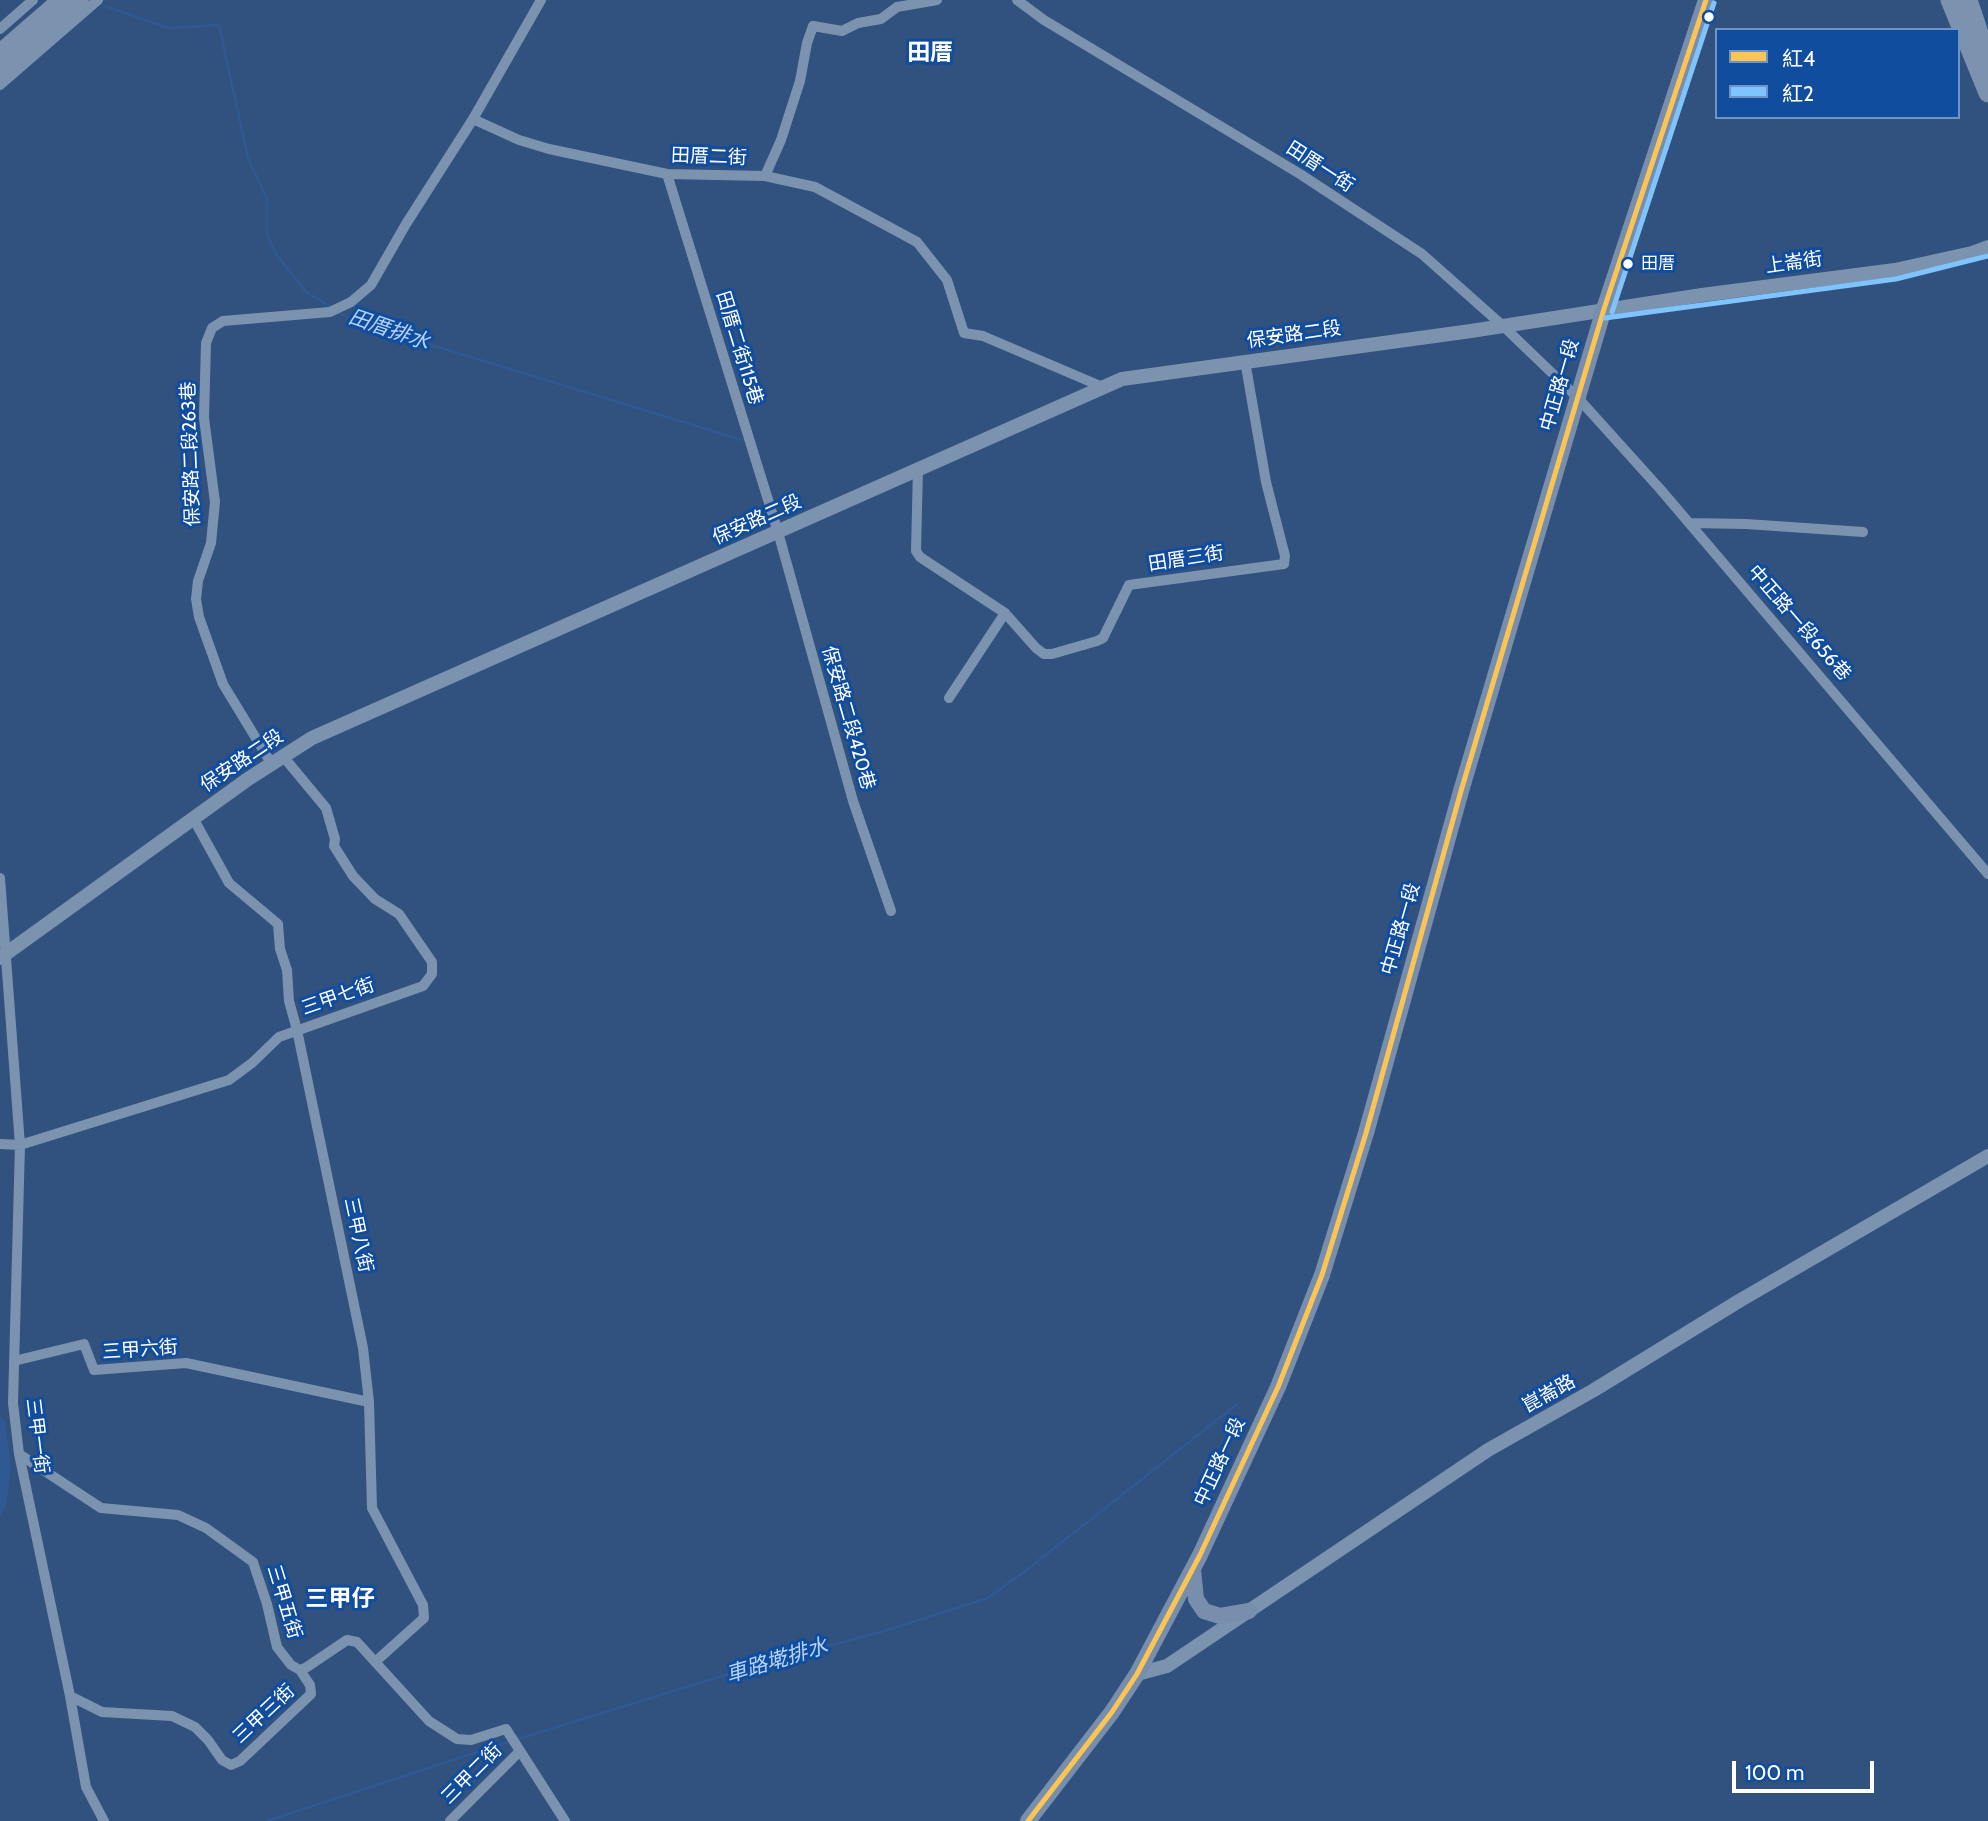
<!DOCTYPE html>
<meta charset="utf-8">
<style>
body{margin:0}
#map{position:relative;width:1988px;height:1821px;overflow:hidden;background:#31527e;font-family:Cabin,"Noto Sans TC",sans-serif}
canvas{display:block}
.legend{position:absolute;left:1715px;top:28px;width:245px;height:91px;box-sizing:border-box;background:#114d9e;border:2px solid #7094c5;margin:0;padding:9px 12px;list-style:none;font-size:21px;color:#fff}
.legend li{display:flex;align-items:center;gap:14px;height:35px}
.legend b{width:35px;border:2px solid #7094c5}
.scale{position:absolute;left:1732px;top:1761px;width:142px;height:32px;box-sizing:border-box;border:4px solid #fff;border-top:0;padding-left:9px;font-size:21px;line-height:24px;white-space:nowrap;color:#fff;-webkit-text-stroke:5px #114d9e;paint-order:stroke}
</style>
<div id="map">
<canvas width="1988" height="1821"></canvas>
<ul class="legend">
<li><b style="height:9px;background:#fcc553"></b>紅4</li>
<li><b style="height:9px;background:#80c4ff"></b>紅2</li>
</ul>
<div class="scale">100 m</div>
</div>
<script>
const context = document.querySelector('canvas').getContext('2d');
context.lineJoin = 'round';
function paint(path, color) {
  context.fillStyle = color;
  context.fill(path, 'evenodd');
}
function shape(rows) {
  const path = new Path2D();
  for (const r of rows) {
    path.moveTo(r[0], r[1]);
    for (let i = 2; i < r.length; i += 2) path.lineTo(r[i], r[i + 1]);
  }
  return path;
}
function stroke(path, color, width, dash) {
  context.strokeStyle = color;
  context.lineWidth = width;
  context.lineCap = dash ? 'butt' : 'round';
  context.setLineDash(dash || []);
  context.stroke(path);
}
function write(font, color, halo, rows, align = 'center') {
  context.font = font + ' Cabin,"Noto Sans TC",sans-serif';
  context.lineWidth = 6;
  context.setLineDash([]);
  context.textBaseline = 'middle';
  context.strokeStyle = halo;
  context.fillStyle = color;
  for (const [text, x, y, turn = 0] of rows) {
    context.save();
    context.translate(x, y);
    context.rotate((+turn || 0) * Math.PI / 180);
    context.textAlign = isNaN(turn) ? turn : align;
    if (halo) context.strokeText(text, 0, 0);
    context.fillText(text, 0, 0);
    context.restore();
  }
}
const water = shape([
 [0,1417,5,1422,11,1466,6,1507,0,1518]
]);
const stream = shape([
 [105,6,168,28,219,25,248,158,267,199,267,233,276,254,306,292,333,308],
 [338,312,353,321,742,440],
 [518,1739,777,1659,881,1632,988,1598,1033,1565,1236,1405],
 [267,1821,511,1741]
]);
const minor = shape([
 [1017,0,1044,20,1300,174,1422,254,1502,325,1578,398,1661,490,1988,874],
 [0,29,33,0],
 [0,85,98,0],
 [473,119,519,140,549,149,667,174,765,176,815,187,917,242,947,280,964,333,983,336,1105,388],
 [667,174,778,532,853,801,891,911],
 [765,176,781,140,800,81,807,43,813,26,842,31,858,23,881,19,897,7,937,0],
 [918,468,916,551,920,557,1005,613,1036,648,1044,654,1052,654,1097,641,1103,638,1129,585,1284,564,1285,556,1266,482,1245,361],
 [1690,523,1746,524,1863,532],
 [949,698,1005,613],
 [271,763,223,684,199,617,196,599,198,581,211,543,215,502,204,418,206,343,212,328,223,321,330,312,351,302,371,285,406,224,473,119,541,0],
 [193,818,229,883,278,924,280,949,287,970,289,1001,297,1030,363,1348,369,1402,372,1508,423,1605,424,1618,375,1662],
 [0,878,20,1145,13,1403,19,1454,70,1696,86,1787,104,1821],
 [0,1144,20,1145,229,1080,252,1063,279,1037,423,986,432,974,432,962,399,914,375,899,353,876,334,846,335,839,326,808,282,755],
 [14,1361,84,1344,94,1370,186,1363,369,1402],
 [19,1454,101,1508,178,1515,206,1528,253,1562,267,1604,277,1647,291,1665,300,1670,307,1667,347,1640,357,1642,429,1721,457,1739,471,1740,506,1729,565,1821],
 [70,1696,102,1712,172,1716,195,1727,208,1740,222,1760,231,1765,240,1761,311,1694,310,1685,300,1670],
 [450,1821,520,1751]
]);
const tertiary = shape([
 [0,958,248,779,312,738,1122,379,1471,331,1702,295,1895,270,1972,253,1988,247],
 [1137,1674,1167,1666,1488,1450,1594,1390,1739,1301,1988,1156]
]);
const secondary = shape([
 [1193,1569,1196,1599,1204,1611,1220,1616,1249,1611],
 [1028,1821,1112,1712,1137,1674,1200,1555,1278,1387,1322,1275,1366,1133,1461,791,1604,309,1706,0]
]);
const trunk = shape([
 [0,53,61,0],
 [0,72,80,0]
]);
const motorway = shape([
 [1950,0,1988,93],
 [1968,0,1988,60]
]);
const bus1 = shape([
 [1028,1821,1112,1712,1137,1674,1200,1555,1278,1387,1322,1275,1366,1133,1461,791,1604,309,1706,0]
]);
const bus2 = shape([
 [1612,312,1714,3],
 [1605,318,1896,279,1988,256]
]);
const markers = [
 [1709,17,6,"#fff"],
 [1628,264,6,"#fff"]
];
const busNames = [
 ["田厝",1641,264]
];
const streetNames = [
 ["田厝二街",709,157,2],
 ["田厝一街",1320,167,33],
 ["上崙街",1794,263,-8],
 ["保安路二段",1294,335,-8],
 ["田厝二街115巷",739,348,73],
 ["中正路一段",1560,385,-74],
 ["保安路二段263巷",191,454,-92],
 ["保安路二段",757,520,-24],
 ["田厝三街",1186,559,-9],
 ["中正路一段656巷",1799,623,49],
 ["保安路二段420巷",848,718,74],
 ["保安路二段",242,761,-34],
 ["中正路一段",1401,929,-74],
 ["三甲七街",338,997,-19],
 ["三甲八街",358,1235,78],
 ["三甲六街",140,1350,-4],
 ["崑崙路",1549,1394,-29],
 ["三甲一街",37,1436,83],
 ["中正路一段",1220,1462,-65],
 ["三甲五街",284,1602,73],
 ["三甲三街",264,1714,-43],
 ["三甲二街",472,1774,-45]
];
const waterNames = [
 ["田厝排水",389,330,19],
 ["車路墘排水",777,1661,-17]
];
const quarterNames = [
 ["田厝",930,53],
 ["三甲仔",340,1599]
];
paint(water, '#305994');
stroke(stream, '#305994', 2.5);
stroke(minor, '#7c93af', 10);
stroke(tertiary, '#7c93af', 14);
stroke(secondary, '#778eac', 16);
stroke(trunk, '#7c92ae', 18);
stroke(motorway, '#7c92ae', 19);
stroke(bus1, '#fcc553', 5);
stroke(bus2, '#80c4ff', 5);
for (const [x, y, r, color] of markers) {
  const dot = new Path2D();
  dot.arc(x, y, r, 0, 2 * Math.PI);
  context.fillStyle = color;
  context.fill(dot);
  stroke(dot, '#114d9e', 2.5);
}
write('17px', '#fff', '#114d9e', busNames, 'left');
write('19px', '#fff', '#114d9e', streetNames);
write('italic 21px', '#b5d4fb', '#114d9e', waterNames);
write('bold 23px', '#fff', '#114d9e', quarterNames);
</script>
